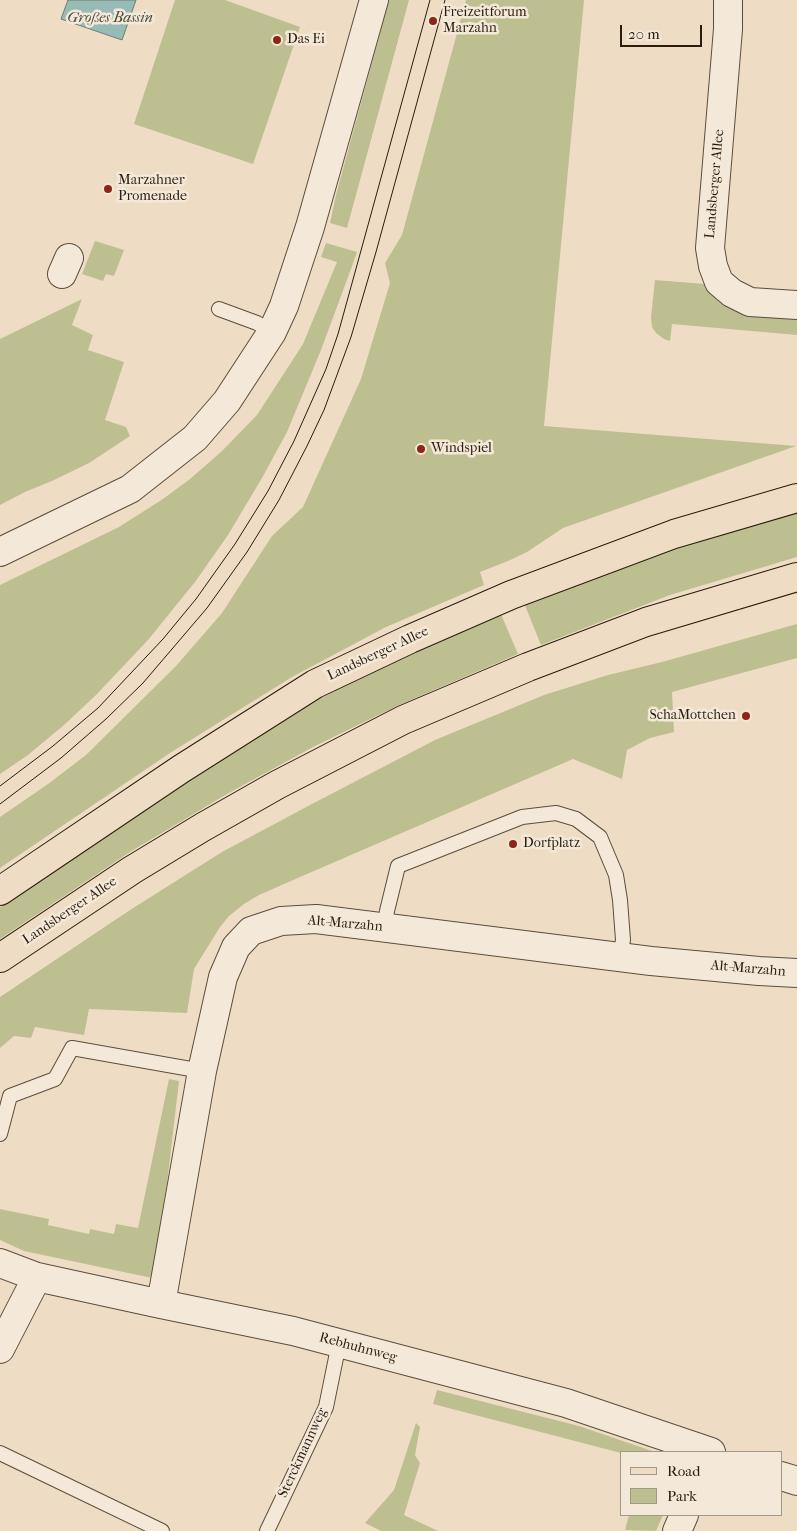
<!DOCTYPE html>
<meta charset="utf-8">
<style>
body{margin:0}
#map{position:relative;width:797px;height:1531px;overflow:hidden;background:#eeddc4;font-family:"IM FELL French Canon",serif}
canvas{display:block}
.legend{position:absolute;left:620px;top:1451px;width:162px;height:65px;box-sizing:border-box;background:#f4e9d9;border:1px solid #a39788;margin:0;padding:6px 9px;list-style:none;font-size:15px;color:#2a1d0f}
.legend li{display:flex;align-items:center;gap:10px;height:25px}
.legend b{width:25px;border:1px solid #a39788}
.scale{position:absolute;left:620px;top:25px;width:82px;height:22px;box-sizing:border-box;border:2px solid #2a1d0f;border-top:0;padding-left:6px;font-size:15px;line-height:18px;white-space:nowrap;color:#2a1d0f;-webkit-text-stroke:4px #f4e9d9;paint-order:stroke}
</style>
<div id="map">
<canvas width="797" height="1531"></canvas>
<ul class="legend">
<li><b style="height:6px;background:#eeddc4"></b>Road</li>
<li><b style="height:14px;background:#bebf90"></b>Park</li>
</ul>
<div class="scale">20 m</div>
</div>
<script>
const context = document.querySelector('canvas').getContext('2d');
context.lineJoin = 'round';
function paint(path, color) {
  context.fillStyle = color;
  context.fill(path, 'evenodd');
}
function shape(rows) {
  const path = new Path2D();
  for (const r of rows) {
    path.moveTo(r[0], r[1]);
    for (let i = 2; i < r.length; i += 2) path.lineTo(r[i], r[i + 1]);
  }
  return path;
}
function stroke(path, color, width, dash) {
  context.strokeStyle = color;
  context.lineWidth = width;
  context.lineCap = dash ? 'butt' : 'round';
  context.setLineDash(dash || []);
  context.stroke(path);
}
function write(font, color, halo, rows, align = 'center') {
  context.font = font + ' "IM FELL French Canon",serif';
  context.lineWidth = 5;
  context.setLineDash([]);
  context.textBaseline = 'middle';
  context.strokeStyle = halo;
  context.fillStyle = color;
  for (const [text, x, y, turn = 0] of rows) {
    context.save();
    context.translate(x, y);
    context.rotate((+turn || 0) * Math.PI / 180);
    context.textAlign = isNaN(turn) ? turn : align;
    if (halo) context.strokeText(text, 0, 0);
    context.fillText(text, 0, 0);
    context.restore();
  }
}
const green = shape([
 [175,0,225,0,300,27,253,164,134,124],
 [389,0,409,0,347,228,330,223,336,195],
 [466,0,584,0,544,426,796,446,563,528,527,552,508,561,480,572,484,585,386,627,292,677,170,753,0,868,0,817,48,784,86,755,176,666,222,613,272,536,303,507,361,379,390,283,385,263,402,235],
 [95,241,124,250,114,276,106,274,103,281,82,274],
 [326,243,357,252,351,269,321,350,287,432,262,478,228,535,195,582,148,640,96,695,64,725,28,755,0,774,0,585,119,527,163,499,190,479,222,451,257,415,303,344,337,262,321,257],
 [655,280,705,284,797,318,797,335,672,324,670,341,664,339,656,333,652,327,651,317],
 [82,299,72,325,93,335,88,350,124,362,105,420,126,427,130,436,89,463,52,481,25,492,0,505,0,339],
 [797,512,797,557,670,595,541,645,524,603,614,569,712,537],
 [500,612,518,654,397,706,313,747,227,794,130,852,0,939,0,907,180,786,292,715,344,685,392,661],
 [797,624,797,658,672,692,674,732,650,738,627,750,622,779,573,759,307,874,259,895,244,904,229,916,220,927,194,969,187,1013,89,1009,84,1035,35,1027,31,1038,14,1036,0,1048,0,997,130,910,222,852,310,805,435,740,544,695,608,675,662,662],
 [169,1079,179,1081,167,1184,152,1278,24,1251,0,1240,0,1209,49,1219,48,1225,89,1234,90,1229,114,1234,116,1224,138,1228],
 [437,1390,579,1426,655,1452,621,1453,433,1404],
 [416,1423,420,1427,415,1455,420,1463,404,1515,438,1531,381,1531,365,1523,394,1490],
 [629,1515,663,1515,656,1531,625,1530]
]);
const water = shape([
 [68,0,136,0,122,40,61,19,68,0]
]);
const lane = shape([
 [219,309,257,323,272,332],
 [385,927,387,911,398,866,522,817,556,813,576,819,600,837,616,875,620,900,623,940,620,957],
 [0,1134,10,1096,55,1079,72,1048,202,1071],
 [0,1453,162,1531],
 [267,1531,326,1407,339,1343]
]);
const street = shape([
 [728,0,728,29,710,248,713,266,719,282,732,293,750,302,797,305],
 [62,274,69,258],
 [0,552,130,489,195,438,227,401,272,332,284,306,310,227,374,0],
 [0,1263,37,1277,161,1304,293,1331,566,1403,711,1452],
 [161,1304,202,1071,223,977,236,947,251,931,281,921,316,919,651,961,759,971,797,973],
 [0,1349,37,1277],
 [781,1476,797,1481],
 [677,1531,684,1515]
]);
const primary = shape([
 [0,891,181,769,315,684,410,639,511,595,674,534,797,498],
 [0,958,132,870,203,827,277,785,403,720,528,667,646,622,797,577]
]);
const tram = shape([
 [0,786,53,746,98,708,163,639,196,599,235,544,268,491,294,441,326,369,338,334,430,0],
 [0,804,61,758,106,719,143,683,207,608,247,552,279,500,307,446,324,410,351,337,376,252,445,0]
]);
const markers = [
 [433,21,5,"#8f2418"],
 [277,40,5,"#8f2418"],
 [108,189,5,"#8f2418"],
 [421,449,5,"#8f2418"],
 [746,716,5,"#8f2418"],
 [513,844,5,"#8f2418"]
];
const poiNames = [
 ["Freizeitforum",443,13],
 ["Marzahn",443,29],
 ["Das Ei",287,40],
 ["Marzahner",118,181],
 ["Promenade",118,197],
 ["Windspiel",431,449],
 ["SchaMottchen",736,716,"right"],
 ["Dorfplatz",523,844]
];
const streetNames = [
 ["Landsberger Allee",715,184,-85],
 ["Landsberger Allee",378,654,-25],
 ["Landsberger Allee",70,911,-34],
 ["Alt-Marzahn",345,924,5],
 ["Alt-Marzahn",748,969,5],
 ["Rebhuhnweg",358,1348,15],
 ["Sterckmannweg",303,1453,-65]
];
const waterNames = [
 ["Großes Bassin",110,18]
];
paint(green, '#bebf90');
paint(water, '#99bbb5');
stroke(water, '#6d7c73', 1);
stroke(lane, '#5b4d3c', 16);
stroke(street, '#5b4d3c', 30);
stroke(primary, '#2a1d0f', 30);
stroke(lane, '#f4e9d9', 14);
stroke(street, '#f4e9d9', 28);
stroke(primary, '#eeddc4', 28);
stroke(tram, '#2a1d0f', 1);
for (const [x, y, r, color] of markers) {
  const dot = new Path2D();
  dot.arc(x, y, r, 0, 2 * Math.PI);
  context.fillStyle = color;
  context.fill(dot);
  stroke(dot, '#f4e9d9', 2);
}
write('14px', '#2a1d0f', '#f4e9d9', poiNames, 'left');
write('14px', '#2a1d0f', '#f4e9d9', streetNames);
write('italic 15px', '#4b4c41', '#f4e9d9', waterNames);
</script>
